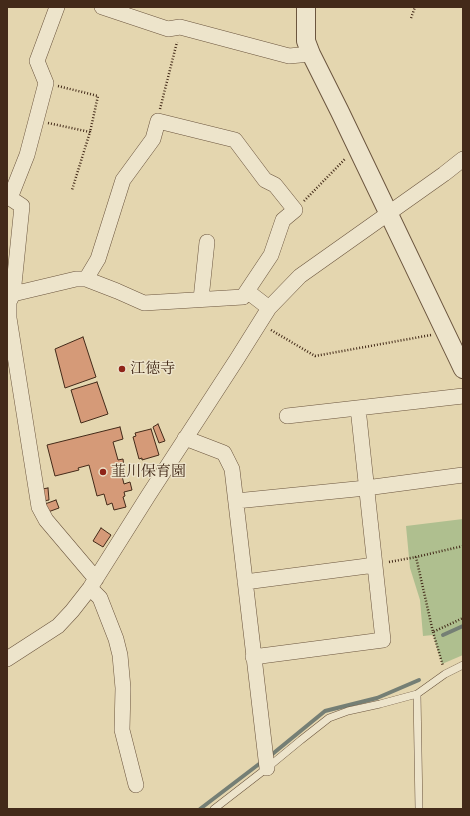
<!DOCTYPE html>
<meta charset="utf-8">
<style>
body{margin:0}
#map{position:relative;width:470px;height:816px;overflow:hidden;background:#e4d6af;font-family:"Gentium Book Plus",serif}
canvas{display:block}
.frame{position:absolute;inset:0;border:8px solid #432a19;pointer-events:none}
</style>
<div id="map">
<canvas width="470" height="816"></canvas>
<div class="frame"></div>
</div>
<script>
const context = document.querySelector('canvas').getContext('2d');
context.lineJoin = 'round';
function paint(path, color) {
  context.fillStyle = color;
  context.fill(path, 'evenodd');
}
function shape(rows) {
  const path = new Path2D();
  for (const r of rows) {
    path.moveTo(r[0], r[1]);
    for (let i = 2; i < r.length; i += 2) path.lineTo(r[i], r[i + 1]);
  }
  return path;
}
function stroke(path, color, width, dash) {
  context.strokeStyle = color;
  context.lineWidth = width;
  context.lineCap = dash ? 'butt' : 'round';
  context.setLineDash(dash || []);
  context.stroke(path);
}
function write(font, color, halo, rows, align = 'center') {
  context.font = font + ' "Gentium Book Plus","Noto Serif JP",serif';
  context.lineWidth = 3;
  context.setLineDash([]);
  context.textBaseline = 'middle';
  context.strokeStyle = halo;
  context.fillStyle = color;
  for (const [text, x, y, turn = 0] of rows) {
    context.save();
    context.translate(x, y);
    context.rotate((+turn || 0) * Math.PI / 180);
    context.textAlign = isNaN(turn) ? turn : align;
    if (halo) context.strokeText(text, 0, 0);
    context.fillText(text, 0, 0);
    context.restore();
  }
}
const green = shape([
 [463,519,463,655,442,664,433,635,423,636,420,600,410,568,406,526]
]);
const stream = shape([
 [443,635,463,626],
 [270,756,325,711,377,698,419,680],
 [200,809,263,761]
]);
const building = shape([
 [83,337,96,377,65,388,55,349,83,337],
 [97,382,108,414,81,423,71,390,97,382],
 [158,424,165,441,159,443,153,427,158,424],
 [120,427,123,439,113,442,118,460,123,459,124,467,120,468,124,484,130,482,132,490,124,492,125,496,123,497,126,507,114,510,112,503,107,505,104,494,97,496,89,465,78,468,79,470,55,476,47,445,120,427],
 [151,429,159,455,142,460,142,458,139,459,133,437,136,436,135,433,151,429],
 [48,488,49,500,43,501,42,489,48,488],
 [56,500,59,508,48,512,45,504,56,500],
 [101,528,111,535,103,547,93,541,101,528]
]);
const path = shape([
 [411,18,415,7],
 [58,86,98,96,90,132],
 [160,109,177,42],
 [48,123,90,132,72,190],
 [304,201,345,159],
 [271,330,315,356,431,335],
 [463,546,416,557,433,632,463,618],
 [389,562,416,557],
 [433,632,443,666]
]);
const service = shape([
 [417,694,419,809],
 [214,809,267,768,301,740,329,718,348,711,380,704,417,694,445,674,463,665]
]);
const minor = shape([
 [102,7,168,29,180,27,289,56,311,54],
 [86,279,98,259,123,180,153,139,158,121,235,140,265,180,275,185,295,210,283,220,271,255,243,297,144,303,117,291,86,279,76,279,13,294,9,302,9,318,39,507,46,520,96,579],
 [247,291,269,308],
 [13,294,22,206,10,198,27,155,46,83,37,61,57,7],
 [201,299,207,242],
 [287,416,463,396],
 [185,438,224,453,232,469,267,768],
 [236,501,366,488,463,475],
 [245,582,375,565],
 [90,588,100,598,116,639,120,655,123,688,122,730,136,785],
 [253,657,383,640,358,408],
 [7,659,58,626,72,611,90,588,148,496,237,359,269,308,300,276,444,174,463,159]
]);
const tertiary = shape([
 [306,7,306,41,311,54,340,112,463,369]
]);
const markers = [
 [122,369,4,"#8f2418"],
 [103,472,4,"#8f2418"]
];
const poiNames = [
 ["江徳寺",130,369],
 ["韮川保育園",111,472]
];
paint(green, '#afbf8f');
stroke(stream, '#757f75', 4);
paint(building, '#d59a78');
stroke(building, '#432a19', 1);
stroke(service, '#6b553e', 8);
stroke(minor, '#6b553e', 16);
stroke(tertiary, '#6b553e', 20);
stroke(path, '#432a19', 2.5, [1, 2]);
stroke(service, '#ede4cb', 7);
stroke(minor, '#ede4cb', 15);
stroke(tertiary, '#ede4cb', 18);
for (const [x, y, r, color] of markers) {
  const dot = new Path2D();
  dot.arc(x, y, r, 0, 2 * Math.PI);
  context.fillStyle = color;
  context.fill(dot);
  stroke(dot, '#ede4cb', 1.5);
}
write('15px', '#432a19', '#ede4cb', poiNames, 'left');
</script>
